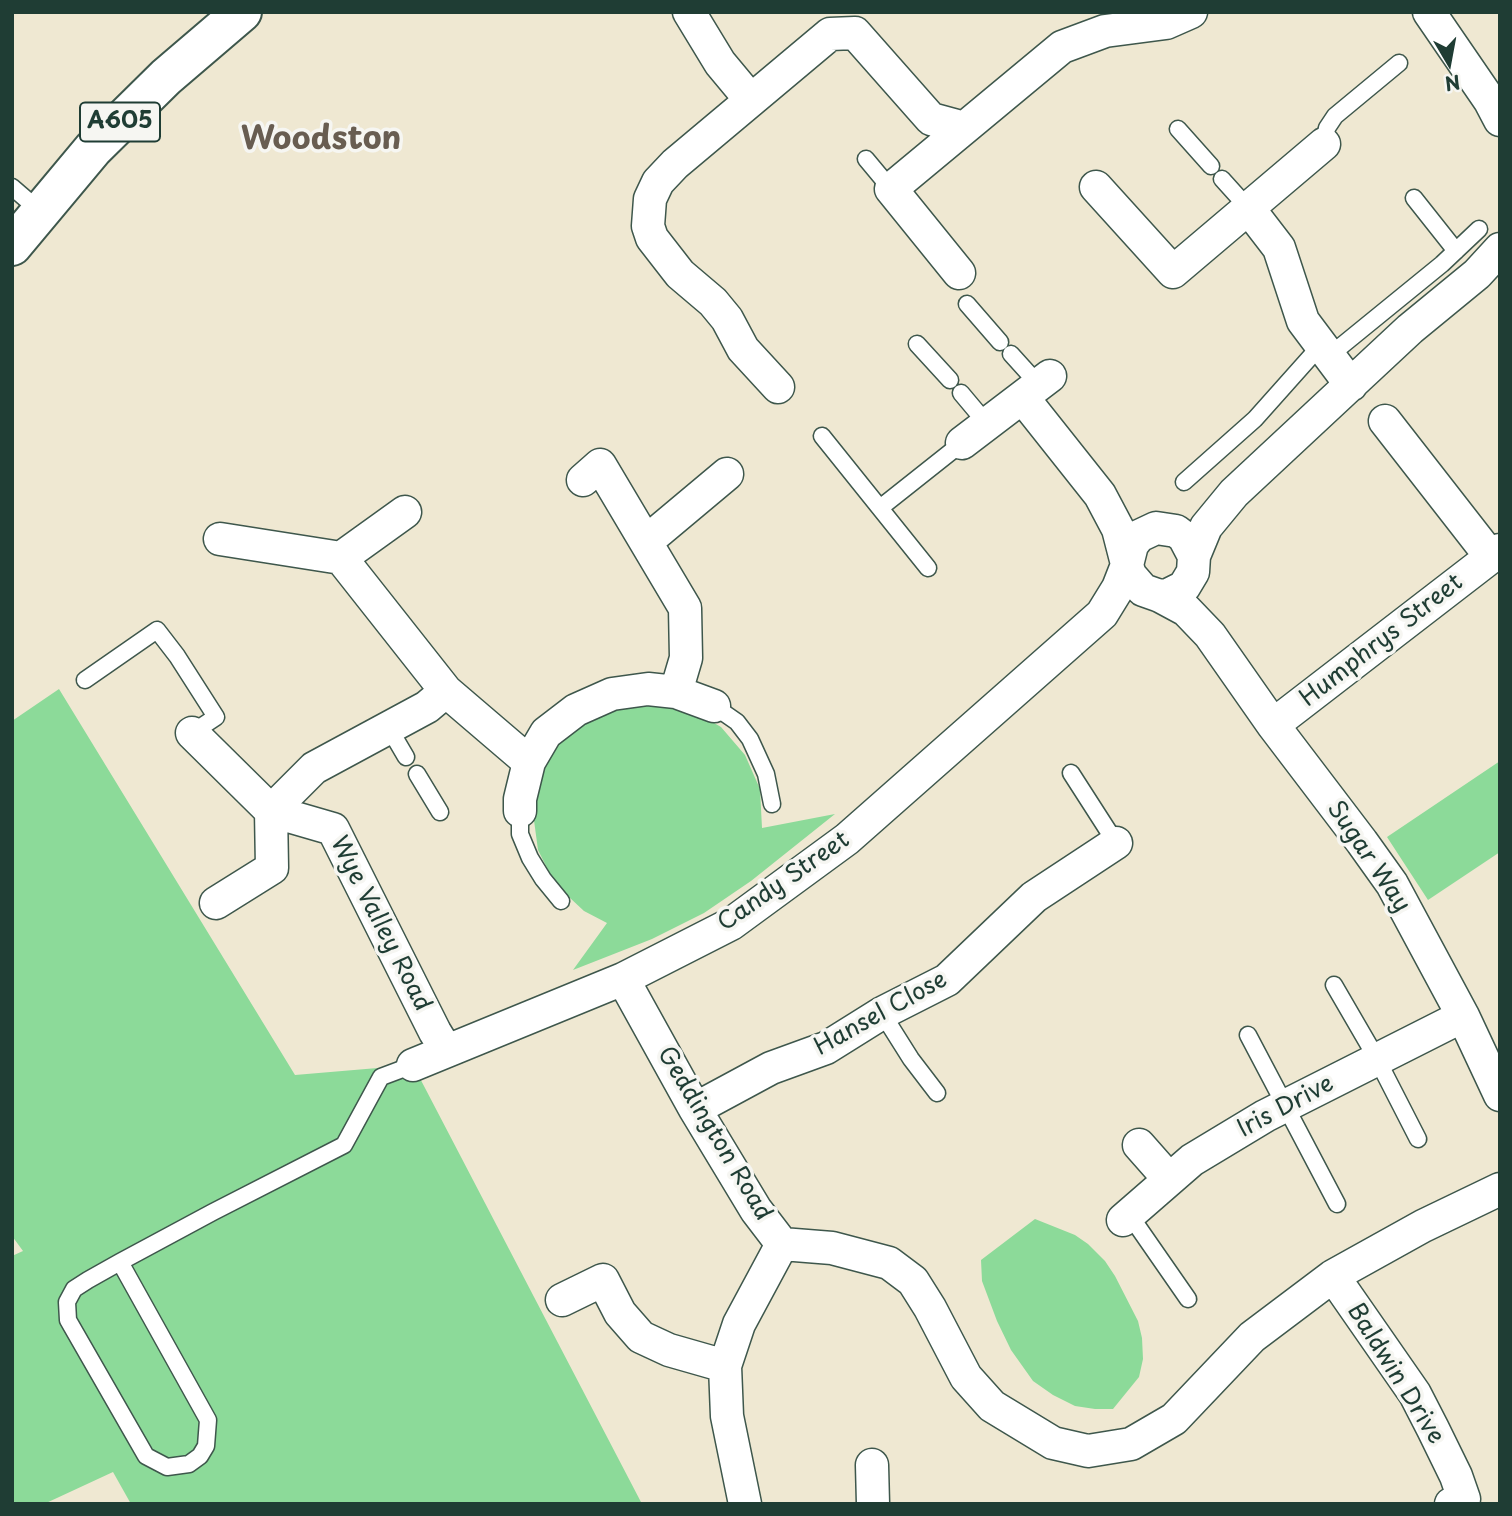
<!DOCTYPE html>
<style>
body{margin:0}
#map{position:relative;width:1512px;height:1516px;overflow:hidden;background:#efe8d2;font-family:"Playpen Sans",sans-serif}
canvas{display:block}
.frame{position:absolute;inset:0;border:14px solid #1f3d34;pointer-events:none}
.north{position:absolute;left:1414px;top:28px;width:70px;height:70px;-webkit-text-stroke:5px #f6f6f2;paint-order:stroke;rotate:170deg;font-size:19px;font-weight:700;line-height:28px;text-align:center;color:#1f3d34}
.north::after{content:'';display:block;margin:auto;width:24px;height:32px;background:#1f3d34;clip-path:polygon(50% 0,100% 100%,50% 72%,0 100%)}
</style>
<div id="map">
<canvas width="1512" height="1516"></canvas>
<div class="frame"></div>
<div class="north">N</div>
</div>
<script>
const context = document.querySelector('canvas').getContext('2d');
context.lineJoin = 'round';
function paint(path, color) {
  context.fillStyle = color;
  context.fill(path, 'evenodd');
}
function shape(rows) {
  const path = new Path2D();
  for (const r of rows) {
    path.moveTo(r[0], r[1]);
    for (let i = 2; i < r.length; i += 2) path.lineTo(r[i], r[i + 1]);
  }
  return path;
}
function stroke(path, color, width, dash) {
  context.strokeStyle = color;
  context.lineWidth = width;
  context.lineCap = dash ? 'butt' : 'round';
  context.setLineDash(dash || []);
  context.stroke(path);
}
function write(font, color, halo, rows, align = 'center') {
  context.font = font + ' "Playpen Sans",sans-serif';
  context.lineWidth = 7;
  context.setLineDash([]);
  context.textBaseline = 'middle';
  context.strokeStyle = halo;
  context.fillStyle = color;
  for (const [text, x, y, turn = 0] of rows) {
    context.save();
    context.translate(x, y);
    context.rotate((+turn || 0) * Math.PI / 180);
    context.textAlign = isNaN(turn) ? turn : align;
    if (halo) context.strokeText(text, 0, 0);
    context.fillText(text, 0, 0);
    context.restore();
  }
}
const green = shape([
 [59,689,295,1075,413,1065,642,1504,131,1504,113,1472,44,1504,12,1504,12,1256,23,1251,12,1236,12,721],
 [654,701,690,709,721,727,745,755,760,789,762,828,835,814,751,881,704,913,652,939,573,970,607,923,584,911,555,884,538,850,533,813,539,777,557,745,584,720,617,705],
 [1500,761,1500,852,1428,900,1387,837],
 [1035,1219,1075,1235,1088,1244,1105,1261,1115,1276,1138,1321,1142,1338,1143,1359,1139,1377,1113,1409,1095,1409,1075,1406,1053,1395,1033,1381,1011,1350,997,1321,982,1281,981,1260]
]);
const service = shape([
 [1178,129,1211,166],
 [1324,144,1327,128,1335,116,1399,63],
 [866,159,891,189],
 [1222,179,1249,209],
 [12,187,41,212],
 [1414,198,1456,251],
 [967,304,1000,342],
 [917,344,950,380],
 [1011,354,1039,385],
 [1329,356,1442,264,1479,229],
 [961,393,987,424],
 [822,436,928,568],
 [1184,482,1255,419,1321,345],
 [880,508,962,443],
 [85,680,157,630,177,656,216,717,192,733],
 [714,706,737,722,750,739,766,774,772,804],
 [389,728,406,757],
 [1071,773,1116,843],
 [417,774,440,812],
 [520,811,520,834,530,858,543,879,561,901],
 [1334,985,1377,1059,1418,1139],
 [882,1013,911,1059,937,1093],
 [1248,1035,1337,1204],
 [1129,1214,1188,1299],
 [120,1262,208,1420,206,1446,200,1456,189,1464,167,1467,146,1456,68,1320,67,1302,74,1289,88,1280,120,1262,213,1212,344,1145,381,1077,413,1065]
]);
const minor = shape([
 [689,12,720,63,750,99],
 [1429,12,1490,101,1500,120],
 [1096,187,1173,272,1324,144],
 [1249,209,1279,248,1303,321,1351,385],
 [959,273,891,189,1062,47,1105,31,1166,23,1191,12],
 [778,387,743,349,727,319,713,302,680,274,652,238,648,226,650,199,658,182,675,164,830,34,855,33,931,119,964,128],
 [1023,398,1100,495,1118,529,1127,564],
 [1385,421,1491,557],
 [962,443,1050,376],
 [583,480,600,465,685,608,686,658,676,692],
 [220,539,341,558,446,691,529,762],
 [647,541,727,474],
 [1194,556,1206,527,1234,493,1410,329,1477,274,1500,249],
 [341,558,405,512],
 [1160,596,1168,595,1184,587,1193,572,1194,556,1184,537,1176,531,1156,528,1139,536,1132,545,1127,565,1130,575,1143,590,1160,596,1186,610,1210,635,1273,725,1362,842,1392,884,1463,1016,1500,1095],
 [1273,725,1500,550],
 [192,733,271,811,314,768,427,707,446,691],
 [520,811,520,799,529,762,546,733,576,710,612,694,648,689,676,692,714,706],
 [216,903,272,868,271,811,333,829,435,1032,446,1050],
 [623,979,695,1109,756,1210,782,1244,832,1248,889,1263,913,1281,930,1308,966,1377,992,1406,1053,1443,1088,1451,1131,1444,1174,1419,1252,1337,1333,1276,1423,1226,1500,1189],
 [413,1065,623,979,731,924,847,839,1102,614,1118,588,1127,565],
 [695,1109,771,1068,826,1048,882,1013,947,980,1034,897,1116,843],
 [1139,1145,1169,1179],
 [1123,1220,1192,1160,1265,1116,1463,1016],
 [1333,1276,1415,1394,1433,1429,1456,1476,1464,1499,1451,1504],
 [562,1300,603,1280,620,1313,641,1337,669,1350,725,1366],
 [872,1465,873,1504],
 [745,1504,727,1416,725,1366,739,1324,782,1244]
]);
const primary = shape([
 [12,246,93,149,166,77,242,12]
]);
const shields = [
 [120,122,80]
];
const shieldNames = [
 ["A605",120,122]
];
const streetNames = [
 ["Humphrys Street",1382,641,-38],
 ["Sugar Way",1368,857,56],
 ["Candy Street",784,882,-35],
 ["Wye Valley Road",380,924,63],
 ["Hansel Close",881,1014,-29],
 ["Iris Drive",1286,1107,-28],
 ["Geddington Road",714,1134,59],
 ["Baldwin Drive",1395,1374,58]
];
const districtNames = [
 ["Woodston",321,140]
];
paint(green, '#8cda99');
stroke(service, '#3e574c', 19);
stroke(minor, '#3e574c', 35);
stroke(primary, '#3e574c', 42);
stroke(service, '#fff', 16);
stroke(minor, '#fff', 32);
stroke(primary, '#fff', 38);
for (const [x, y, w] of shields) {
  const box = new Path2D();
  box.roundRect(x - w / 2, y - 19.5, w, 39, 5);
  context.fillStyle = '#f6f6f2';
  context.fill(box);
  stroke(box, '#1f3d34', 2);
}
write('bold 23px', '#1f3d34', null, shieldNames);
write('24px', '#1f3d34', '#f6f6f2', streetNames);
write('bold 32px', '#685d51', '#f6f6f2', districtNames);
</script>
